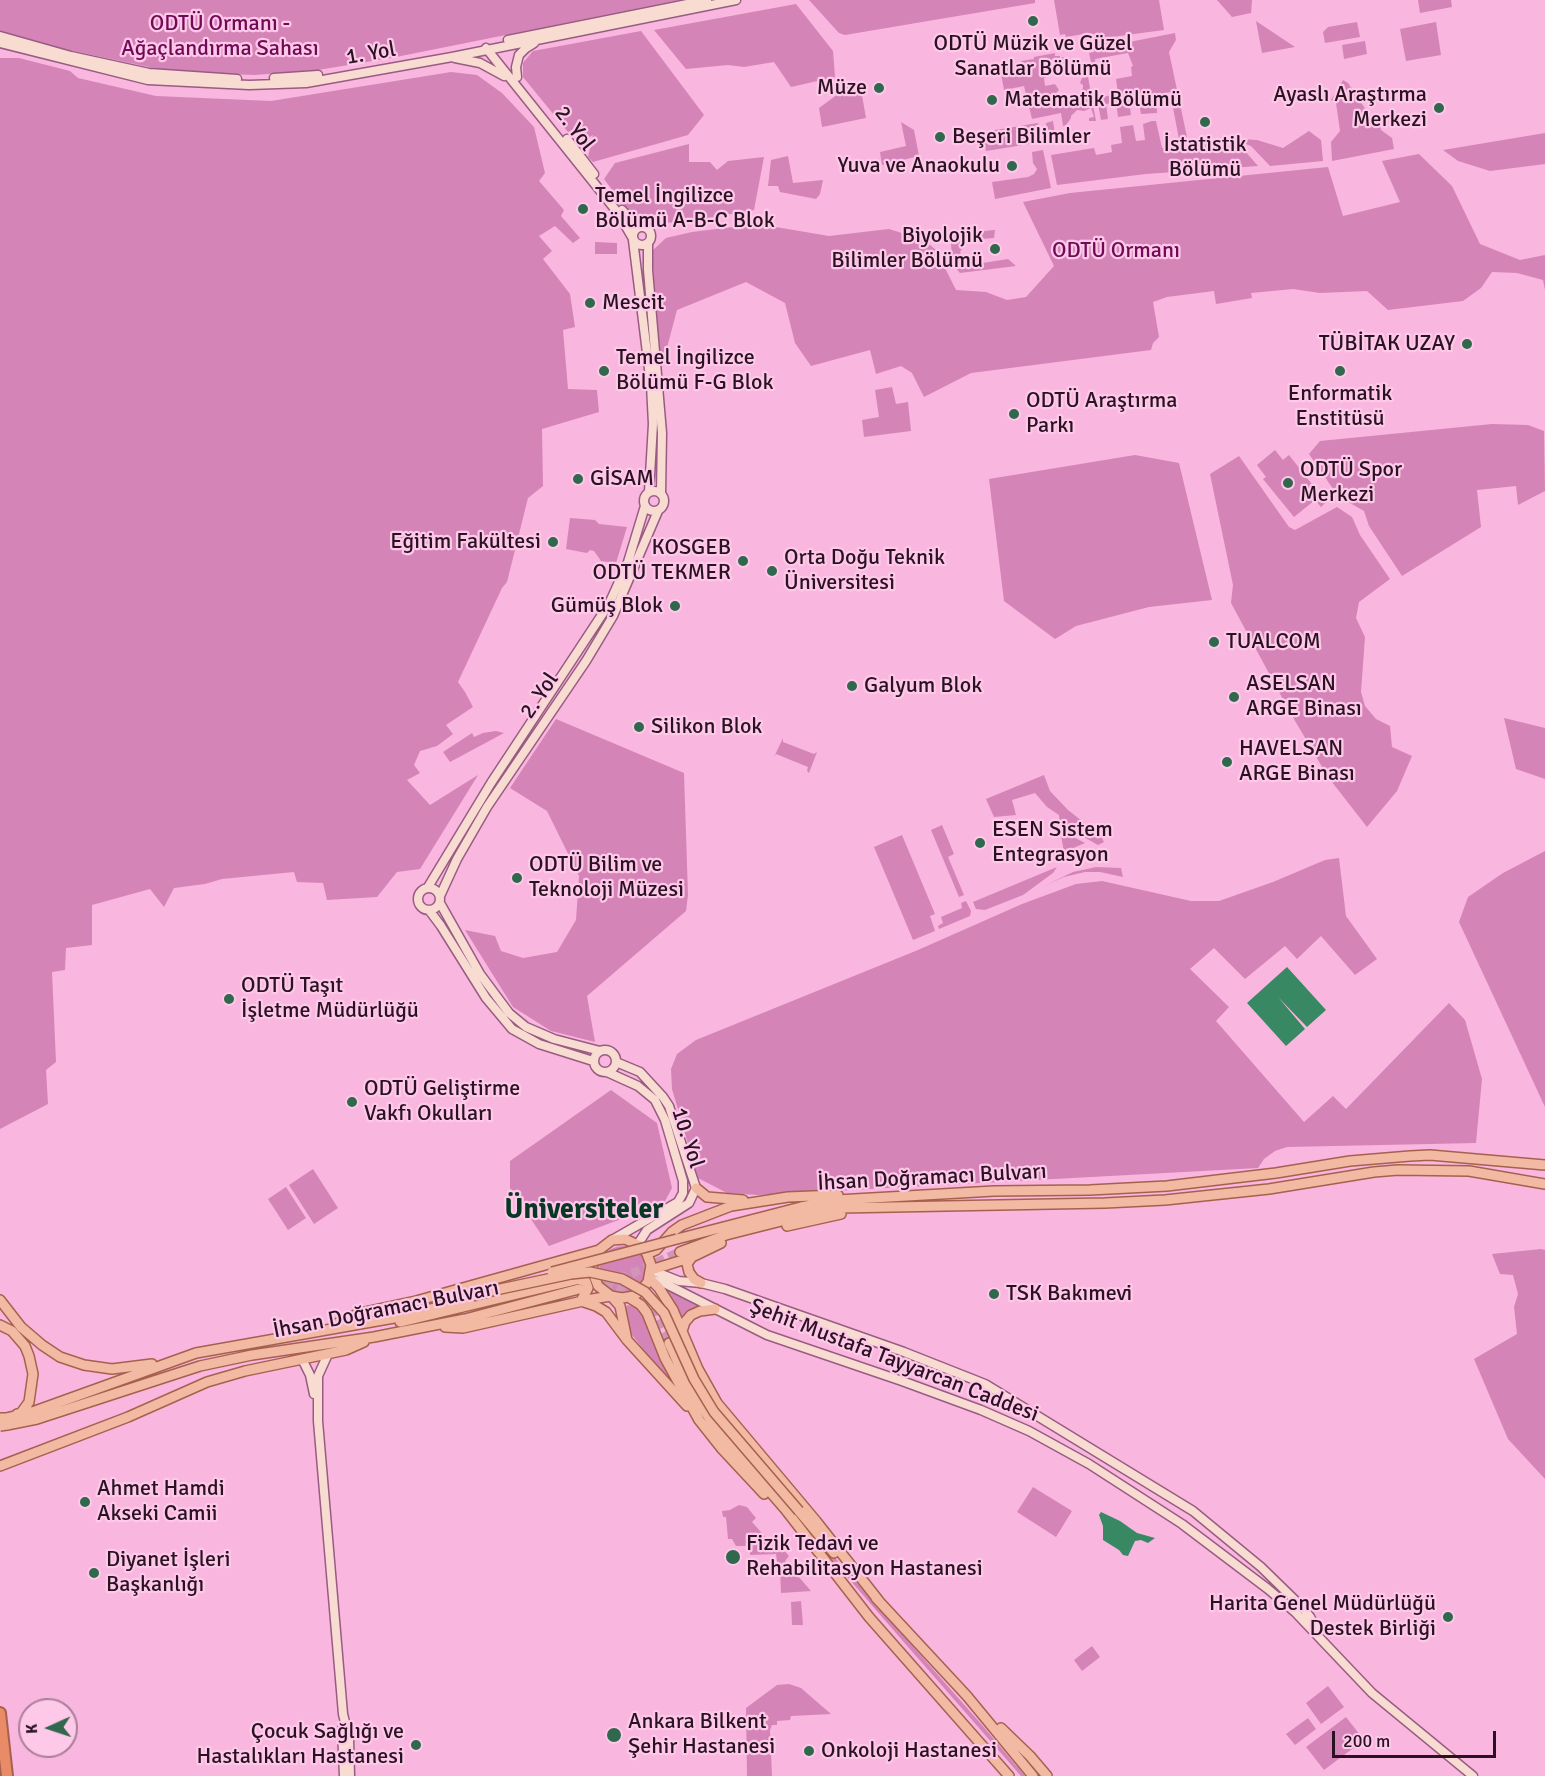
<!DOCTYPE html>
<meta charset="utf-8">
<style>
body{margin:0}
#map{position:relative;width:1545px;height:1776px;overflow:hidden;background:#f9b6df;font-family:Signika,sans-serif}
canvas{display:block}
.north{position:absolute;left:18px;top:1698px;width:60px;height:60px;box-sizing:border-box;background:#fec8e9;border:2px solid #a97f99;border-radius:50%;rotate:267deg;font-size:16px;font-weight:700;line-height:24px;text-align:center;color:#2a1222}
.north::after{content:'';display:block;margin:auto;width:21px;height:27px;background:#30674d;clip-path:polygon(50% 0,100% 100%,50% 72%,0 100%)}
.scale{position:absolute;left:1332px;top:1731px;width:164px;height:27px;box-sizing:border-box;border:3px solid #2a1222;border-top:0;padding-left:8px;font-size:18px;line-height:21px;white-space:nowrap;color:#2a1222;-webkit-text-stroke:4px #fec8e9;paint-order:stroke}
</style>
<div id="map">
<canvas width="1545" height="1776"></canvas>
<div class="north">K</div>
<div class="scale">200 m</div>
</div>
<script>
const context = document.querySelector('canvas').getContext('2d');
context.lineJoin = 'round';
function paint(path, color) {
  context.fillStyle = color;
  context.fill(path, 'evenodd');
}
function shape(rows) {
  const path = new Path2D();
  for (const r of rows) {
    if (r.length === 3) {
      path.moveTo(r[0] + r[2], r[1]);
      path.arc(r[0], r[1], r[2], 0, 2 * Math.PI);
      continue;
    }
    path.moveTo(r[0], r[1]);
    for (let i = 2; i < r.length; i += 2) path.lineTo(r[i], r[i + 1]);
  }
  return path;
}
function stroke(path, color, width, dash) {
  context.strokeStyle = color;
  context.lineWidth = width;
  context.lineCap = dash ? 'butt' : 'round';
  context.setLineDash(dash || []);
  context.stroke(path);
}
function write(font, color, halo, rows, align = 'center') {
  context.font = font + ' Signika,sans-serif';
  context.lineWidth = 4.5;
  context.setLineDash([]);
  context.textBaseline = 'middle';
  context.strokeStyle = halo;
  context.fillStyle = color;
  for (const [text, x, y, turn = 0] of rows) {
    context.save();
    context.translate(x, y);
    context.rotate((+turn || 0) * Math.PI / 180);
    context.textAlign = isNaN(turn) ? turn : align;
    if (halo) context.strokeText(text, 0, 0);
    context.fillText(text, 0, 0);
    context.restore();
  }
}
const green = shape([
 [0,0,680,0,391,58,312,71,254,75,173,72,64,49,0,31],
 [809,0,1035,0,1035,3,845,35,839,33],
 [1054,0,1159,0,1164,30,1097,39,1096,35,1090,33,1066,37,1065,34,1060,35],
 [1217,0,1252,0,1251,13,1232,17],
 [1418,0,1451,0,1452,7,1420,13],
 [796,4,833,51,835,77,791,87,774,62,744,67,728,65,686,69,654,30],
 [1256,21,1295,47,1262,53],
 [1357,22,1360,37,1325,43,1323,32,1328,27],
 [1436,22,1441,55,1406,61,1400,29],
 [641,31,704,115,688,135,593,162,588,157,593,135,583,141,575,130,568,132,523,77,523,63,533,51],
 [1175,33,1176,40,1169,52,1187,137,1179,139,1170,92,1156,95,1157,113,1141,114,1138,98,1129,100,1131,115,1118,117,1116,102,1106,104,1108,119,1101,120,1097,98,1118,94,1116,79,1132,76,1131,67,1133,66,1128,53,1095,59,1097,70,1093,71,1089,53,1094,52,1093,46,1108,43,1109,46],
 [1365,41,1367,54,1344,59,1342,45],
 [1055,53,1055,56,1060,56,1060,58,1065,57,1068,64,1061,66,1058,60,1053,58,1047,65,1048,67,1046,67,1044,75,1047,77,1044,78,1045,86,1055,84,1059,90,1056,93,1063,97,1072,97,1072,95,1080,93,1083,88,1083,85,1080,83,1082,78,1088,77,1096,121,1089,121,1089,118,1094,117,1091,108,1084,111,1077,110,1071,116,1071,118,1066,125,1063,126,1061,113,1032,119,1024,86,1004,90,1000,68,1021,64,1021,61,1034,59,1034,57],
 [0,58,19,58,70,71,78,78,156,96,271,101,451,72,477,75,502,93,534,127,545,173,539,181,564,210,561,216,580,238,573,243,555,226,539,236,552,251,543,259,570,294,575,327,563,330,568,389,597,390,599,412,542,429,543,486,528,498,507,582,502,588,458,682,465,692,473,707,446,725,453,734,437,746,420,751,414,765,420,773,407,780,430,805,478,775,420,869,397,872,377,897,327,900,323,883,297,882,294,872,222,879,205,884,174,888,164,907,150,889,92,905,92,945,66,948,65,970,52,972,56,1062,46,1070,48,1104,0,1129],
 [1343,80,1348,83,1370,116,1377,116,1381,130,1392,138,1394,149,1332,161,1331,142,1340,131,1336,103,1331,100],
 [860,84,866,118,822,127,819,108,849,86],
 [1053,121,1055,134,1068,132,1069,141,1050,145,1046,123],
 [1152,121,1156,121,1162,148,1210,144,1233,147,1244,150,1258,166,1146,174,1057,185,1051,155,1094,148,1096,155,1112,152,1111,145,1122,143,1120,127,1133,125,1136,141,1145,140,1143,124],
 [901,122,914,130,919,156,882,165,880,152,906,146],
 [1038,123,1042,142,986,151,984,139,989,131],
 [1309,131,1321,140,1323,161,1270,166,1251,146,1241,142,1242,139,1257,140,1283,148],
 [1545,133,1545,164,1490,171,1458,161,1443,150],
 [689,144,689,162,710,162,717,170,728,161,764,157,754,210,679,223,645,221,632,216,604,179,615,163],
 [1043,150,1051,188,995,199,992,182,1028,177,1034,174,1037,169,1033,163,1032,152],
 [1419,154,1452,186,1480,244,1520,260,1545,255,1545,290,1543,280,1517,273,1492,272,1481,288,1463,301,1388,310,1367,291,1320,293,1293,289,1251,293,1252,298,1216,304,1214,291,1167,297,1153,302,1159,337,1153,343,1151,350,971,373,924,397,912,373,901,366,876,374,870,350,811,366,795,343,785,303,746,282,677,310,664,359,659,354,652,251,666,238,692,232,758,224,829,236,889,229,924,240,936,250,956,290,986,292,1007,300,1026,297,1054,266,1023,202,1070,193,1328,167,1343,216,1400,202,1382,161],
 [788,156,793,183,823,180,820,194,816,199,780,192,778,186,768,186,771,160],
 [995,230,994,238,967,240,960,252,965,261,970,265,1008,259,1016,266,960,273,953,265,950,234],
 [595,242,617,243,617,254,595,254],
 [892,387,896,404,908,402,911,431,864,437,862,420,879,417,875,390],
 [1492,424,1528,425,1544,431,1545,491,1518,505,1516,486,1477,490,1481,527,1402,576,1369,526,1364,511,1338,496,1309,454,1320,441],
 [1275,450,1283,460,1289,455,1326,502,1321,507,1315,500,1294,517,1263,479,1266,477,1257,465],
 [1135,455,1179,463,1212,600,1149,607,1076,626,1055,639,1004,601,989,479],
 [1239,456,1289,527,1295,530,1337,507,1352,517,1360,535,1390,579,1359,602,1356,618,1365,637,1361,692,1365,706,1376,719,1390,726,1392,747,1412,756,1397,791,1367,827,1328,777,1291,714,1231,603,1233,585,1210,474],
 [570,518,595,520,599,524,627,527,616,563,601,561,594,551,590,550,587,553,566,549],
 [1504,718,1545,728,1545,779,1516,769],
 [556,719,684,773,688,895,686,911,587,996,595,1042,551,1031,513,1007,465,930,495,936,501,951,523,958,557,952,576,920,579,876,547,811,510,788],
 [496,731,504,733,450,762,443,752,472,733,474,737,483,733],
 [783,738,783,742,814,754,817,752,809,773,807,771,808,767,776,754,774,757],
 [1044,775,1050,791,1068,810,1101,836,1104,842,1098,845,1060,824,1059,815,1047,807,1035,793,1012,800,1016,815,994,817,986,799],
 [942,825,954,854,948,857,964,895,959,897,931,830],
 [1060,830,1085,843,1064,852],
 [902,835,935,914,930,916,935,931,913,940,874,847],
 [1545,851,1545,1107,1459,922,1468,897,1503,873],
 [1339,858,1346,916,1377,959,1355,975,1321,936,1297,959,1285,946,1245,979,1214,948,1190,969,1229,1007,1216,1021,1304,1122,1333,1096,1346,1109,1449,1003,1465,1020,1482,1079,1476,1143,1287,1147,1275,1151,1264,1159,1258,1168,758,1195,727,1193,698,1178,672,1089,671,1069,677,1054,696,1040,918,950,1022,904,1076,884,1102,881,1191,901,1219,901,1273,882,1325,860],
 [1057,867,1053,873,1023,895,985,910,976,909,973,902],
 [1096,867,1121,868,1123,877,1100,872,1085,872,1064,877,1046,885,1073,872],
 [966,901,971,911,970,916,939,929,938,926,943,923,941,917,962,908,961,903],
 [611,1090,657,1123,672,1188,664,1203,549,1246,510,1188,510,1161],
 [313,1169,338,1208,314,1224,289,1185],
 [286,1187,306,1218,288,1230,268,1199],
 [623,1270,24],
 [1541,1249,1545,1250,1545,1479,1508,1439,1474,1359,1517,1334,1514,1307,1518,1294,1513,1275,1500,1274,1492,1254],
 [665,1288,701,1306,689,1311,683,1318],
 [628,1305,636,1307,644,1316,653,1343,670,1379,668,1381,629,1331,626,1307],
 [1033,1487,1072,1511,1056,1537,1017,1512],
 [739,1505,747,1507,756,1518,752,1522,776,1549,780,1546,789,1556,785,1561,811,1591,781,1593,780,1569,778,1569,776,1554,750,1555,750,1546,736,1546,732,1539,728,1539,726,1517,723,1517,722,1511,730,1510],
 [793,1510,982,1725,1025,1776,1021,1776,895,1632,791,1512],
 [801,1601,803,1625,792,1625,791,1602],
 [1092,1646,1100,1657,1082,1671,1074,1660],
 [789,1684,801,1688,831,1714,791,1716,790,1720,777,1721,777,1725,772,1725,770,1730,772,1776,747,1776,746,1708,777,1685],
 [1328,1686,1344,1707,1321,1724,1306,1703],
 [1346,1717,1364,1740,1324,1770,1306,1747],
 [1308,1718,1316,1729,1295,1745,1286,1734]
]);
const water = shape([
 [1287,967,1326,1010,1307,1027,1278,997,1305,1029,1286,1046,1247,1003],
 [1101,1512,1120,1521,1137,1533,1155,1538,1148,1543,1141,1540,1135,1541,1128,1556,1123,1555,1119,1550,1103,1540,1103,1526,1099,1515]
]);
const primaryTunnel = shape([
 [604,1283,629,1292,641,1299,654,1314,669,1343],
 [593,1286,624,1277,680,1252]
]);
const secondary = shape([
 [0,36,71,56,149,73,237,79],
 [508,40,707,0],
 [0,43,148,80,249,85,306,83,452,57,736,0],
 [486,48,618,213,632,237],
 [455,58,480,63,504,76],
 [517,77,516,67,519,55,526,48,534,43],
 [274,78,318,75],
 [567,139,594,174],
 [622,210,632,221,642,226],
 [642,236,9],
 [633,240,651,385,653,424,649,492],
 [648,243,648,270,662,433,661,494],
 [654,501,10],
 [428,887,491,783,609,604,628,562,645,506],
 [429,899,11],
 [440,896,457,859,487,807,586,661,613,616,658,511],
 [440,903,480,974,509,1013,526,1027,554,1039,600,1051],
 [429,910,441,926,486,998,512,1029,539,1044,593,1061],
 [605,1061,11],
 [616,1062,640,1072,663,1097,669,1106,696,1188,689,1203,647,1230,638,1244],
 [607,1072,638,1086,655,1100,665,1120,683,1181,683,1193,678,1202,612,1240],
 [651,1270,679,1281,701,1283,725,1289,904,1352,985,1384,1193,1511,1261,1567,1303,1608,1310,1617,1317,1630],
 [650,1279,664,1283,767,1335,902,1381,981,1410,1029,1431,1089,1464,1182,1524,1268,1589,1295,1612,1372,1693,1473,1776],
 [328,1354,318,1376,318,1421,343,1714,349,1739,350,1776],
 [302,1359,310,1375,314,1394],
 [342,1729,344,1776]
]);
const primary = shape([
 [696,1188,707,1197,743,1200],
 [787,1226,841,1214],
 [677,1239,801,1207,837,1200,994,1191,1090,1190,1167,1186,1276,1173,1350,1161,1410,1156,1430,1155,1545,1165],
 [680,1252,726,1235,817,1212,840,1208,1105,1203,1165,1200,1269,1189,1374,1172,1398,1170,1469,1171,1545,1184],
 [647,1254,656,1250,672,1232,682,1225,731,1206,788,1197,838,1195],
 [651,1270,692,1257],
 [649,1278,659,1288,673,1310,698,1369,717,1403,816,1521,879,1601],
 [579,1279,586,1282,588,1288,581,1301,596,1306,606,1312,627,1340,687,1406],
 [701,1283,694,1279,689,1272,687,1264,692,1257,721,1243],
 [628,1297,641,1305,647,1313,665,1358,699,1420,722,1449,764,1494],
 [0,1300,21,1327,42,1345,60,1357,84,1365,112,1369,152,1364],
 [400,1322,579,1279,588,1271],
 [336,1324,360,1313,416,1301,599,1250],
 [0,1325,12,1331,25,1346,29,1356,33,1374,29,1402,21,1413,17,1414],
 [445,1327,463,1328,592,1299,611,1296,622,1298,634,1296,642,1289,648,1282,651,1265,647,1254,642,1247,625,1239,612,1240,599,1250,594,1257,592,1270,598,1286,611,1296,620,1306,627,1340],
 [682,1331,685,1322,691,1315,700,1311,715,1309],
 [669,1343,691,1391,719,1433,785,1509,869,1617,1009,1776],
 [6,1418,35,1411,196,1353,394,1318,434,1308,473,1296],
 [7,1425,37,1419,200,1366,252,1355,374,1337,465,1319,579,1289],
 [0,1466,128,1417,207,1382,245,1371,346,1350,364,1342],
 [799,1511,834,1553],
 [876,1598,967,1696,1033,1776],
 [1001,1728,1030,1756,1047,1776]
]);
const highway = shape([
 [0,1713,7,1776]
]);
const primaryBridge = shape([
 [552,1272,677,1239],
 [491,1291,571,1274,590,1272,622,1279,645,1292,664,1313,694,1379,714,1412,799,1511],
 [473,1296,496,1290],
 [0,1418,6,1418],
 [0,1426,7,1425]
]);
const markers = [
 [1033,21,6,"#30674d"],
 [879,88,6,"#30674d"],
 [992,100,6,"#30674d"],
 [1439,108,6,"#30674d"],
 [1205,122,6,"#30674d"],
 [940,137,6,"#30674d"],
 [1012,166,6,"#30674d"],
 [583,209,6,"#30674d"],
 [995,249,6,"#30674d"],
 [590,303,6,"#30674d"],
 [1467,344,6,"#30674d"],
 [604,371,6,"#30674d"],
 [1340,371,6,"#30674d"],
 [1014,414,6,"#30674d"],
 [578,479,6,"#30674d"],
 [1288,483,6,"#30674d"],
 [553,542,6,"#30674d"],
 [743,561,6,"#30674d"],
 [772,571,6,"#30674d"],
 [675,606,6,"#30674d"],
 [1214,642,6,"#30674d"],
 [852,686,6,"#30674d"],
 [1234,697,6,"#30674d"],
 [639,727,6,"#30674d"],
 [1227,762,6,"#30674d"],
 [980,843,6,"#30674d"],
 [517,878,6,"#30674d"],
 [229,999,6,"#30674d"],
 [352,1102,6,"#30674d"],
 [994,1294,6,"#30674d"],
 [85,1502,6,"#30674d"],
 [733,1557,8,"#30674d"],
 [94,1573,6,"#30674d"],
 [1448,1617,6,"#30674d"],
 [614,1735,8,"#30674d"],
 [416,1745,6,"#30674d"],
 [809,1751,6,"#30674d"]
];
const parkNames = [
 ["ODTÜ Ormanı -",220,24],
 ["Ağaçlandırma Sahası",220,49],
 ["ODTÜ Ormanı",1116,251]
];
const poiNames = [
 ["ODTÜ Müzik ve Güzel",1033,44,"center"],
 ["Sanatlar Bölümü",1033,69,"center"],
 ["Müze",867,88,"right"],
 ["Ayaslı Araştırma",1427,95,"right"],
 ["Merkezi",1427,120,"right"],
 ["Matematik Bölümü",1004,100],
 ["Beşeri Bilimler",952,137],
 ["İstatistik",1205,145,"center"],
 ["Bölümü",1205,170,"center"],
 ["Yuva ve Anaokulu",1000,166,"right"],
 ["Temel İngilizce",595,196],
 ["Bölümü A-B-C Blok",595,221],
 ["Biyolojik",983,236,"right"],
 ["Bilimler Bölümü",983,261,"right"],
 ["Mescit",602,303],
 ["TÜBİTAK UZAY",1455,344,"right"],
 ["Temel İngilizce",616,358],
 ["Bölümü F-G Blok",616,383],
 ["Enformatik",1340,394,"center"],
 ["Enstitüsü",1340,419,"center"],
 ["ODTÜ Araştırma",1026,401],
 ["Parkı",1026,426],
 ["ODTÜ Spor",1300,470],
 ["Merkezi",1300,495],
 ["GİSAM",590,479],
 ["Eğitim Fakültesi",541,542,"right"],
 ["KOSGEB",731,548,"right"],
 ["ODTÜ TEKMER",731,573,"right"],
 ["Orta Doğu Teknik",784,558],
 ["Üniversitesi",784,583],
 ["Gümüş Blok",663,606,"right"],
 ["TUALCOM",1226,642],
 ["ASELSAN",1246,684],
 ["ARGE Binası",1246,709],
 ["Galyum Blok",864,686],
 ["Silikon Blok",651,727],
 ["HAVELSAN",1239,749],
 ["ARGE Binası",1239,774],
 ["ESEN Sistem",992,830],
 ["Entegrasyon",992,855],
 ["ODTÜ Bilim ve",529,865],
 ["Teknoloji Müzesi",529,890],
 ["ODTÜ Taşıt",241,986],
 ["İşletme Müdürlüğü",241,1011],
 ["ODTÜ Geliştirme",364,1089],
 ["Vakfı Okulları",364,1114],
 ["TSK Bakımevi",1006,1294],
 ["Ahmet Hamdi",97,1489],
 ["Akseki Camii",97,1514],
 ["Fizik Tedavi ve",746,1544],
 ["Rehabilitasyon Hastanesi",746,1569],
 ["Diyanet İşleri",106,1560],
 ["Başkanlığı",106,1585],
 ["Harita Genel Müdürlüğü",1436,1604,"right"],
 ["Destek Birliği",1436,1629,"right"],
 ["Ankara Bilkent",628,1722],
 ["Şehir Hastanesi",628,1747],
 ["Çocuk Sağlığı ve",404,1732,"right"],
 ["Hastalıkları Hastanesi",404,1757,"right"],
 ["Onkoloji Hastanesi",821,1751]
];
const streetNames = [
 ["1. Yol",371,54,-10],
 ["2. Yol",574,129,52],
 ["2. Yol",540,696,-56],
 ["10. Yol",687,1138,72],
 ["İhsan Doğramacı Bulvarı",932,1178,-3],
 ["İhsan Doğramacı Bulvarı",386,1310,-11],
 ["Şehit Mustafa Tayyarcan Caddesi",894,1361,21]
];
const districtNames = [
 ["Üniversiteler",584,1211]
];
paint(green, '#d584b8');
paint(water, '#388864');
stroke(primaryTunnel, '#d095b9', 9, [9, 4.5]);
stroke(secondary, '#985c83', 11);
stroke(primary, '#a6614e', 12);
stroke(highway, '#a6614e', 14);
stroke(secondary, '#f8dcd1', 8);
stroke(primary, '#f2b9a3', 9);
stroke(highway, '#e98b66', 10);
stroke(primaryBridge, '#a6614e', 12, []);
stroke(primaryBridge, '#f2b9a3', 9);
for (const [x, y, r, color] of markers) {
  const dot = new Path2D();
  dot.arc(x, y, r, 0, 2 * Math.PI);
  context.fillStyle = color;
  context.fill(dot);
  stroke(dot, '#fec8e9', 2);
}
write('22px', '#700956', '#fec8e9', parkNames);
write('22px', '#2a1222', '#fec8e9', poiNames, 'left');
write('22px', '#2a1222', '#fec8e9', streetNames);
write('bold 28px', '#083724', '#fec8e9', districtNames);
</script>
